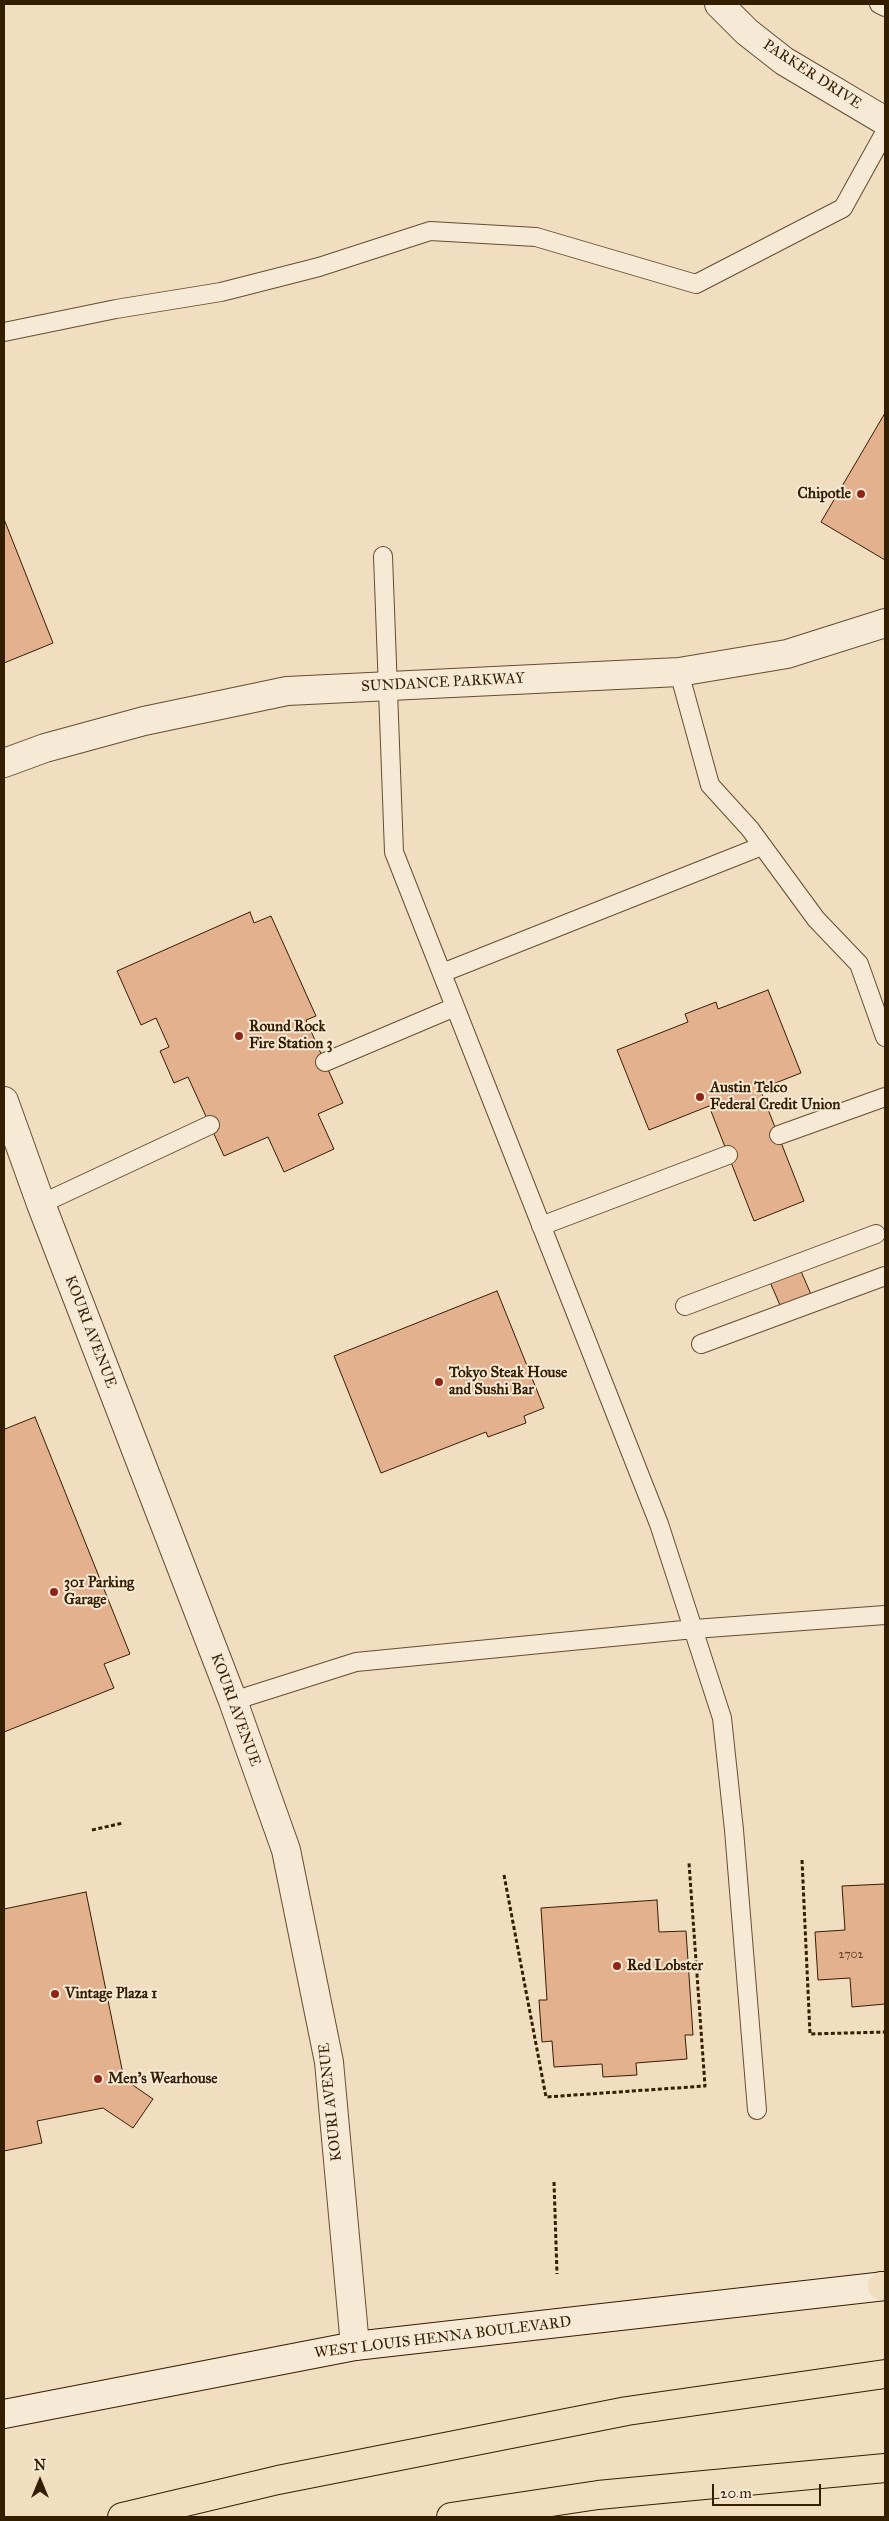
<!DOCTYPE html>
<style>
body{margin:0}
#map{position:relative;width:889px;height:2521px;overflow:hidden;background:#f1ddbf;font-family:"IM FELL Great Primer",serif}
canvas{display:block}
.frame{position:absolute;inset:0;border:5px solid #341e00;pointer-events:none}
.north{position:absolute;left:15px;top:2456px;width:50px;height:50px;-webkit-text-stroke:4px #f6e9d5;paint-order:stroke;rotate:0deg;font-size:14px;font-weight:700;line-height:20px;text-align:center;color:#341e00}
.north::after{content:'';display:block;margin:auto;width:18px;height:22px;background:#341e00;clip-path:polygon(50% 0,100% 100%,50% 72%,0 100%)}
.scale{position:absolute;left:712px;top:2484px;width:109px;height:22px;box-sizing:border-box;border:2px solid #341e00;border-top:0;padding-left:6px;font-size:15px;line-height:18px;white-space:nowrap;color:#341e00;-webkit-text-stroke:4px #f6e9d5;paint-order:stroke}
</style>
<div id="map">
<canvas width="889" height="2521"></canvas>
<div class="frame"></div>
<div class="north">N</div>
<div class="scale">20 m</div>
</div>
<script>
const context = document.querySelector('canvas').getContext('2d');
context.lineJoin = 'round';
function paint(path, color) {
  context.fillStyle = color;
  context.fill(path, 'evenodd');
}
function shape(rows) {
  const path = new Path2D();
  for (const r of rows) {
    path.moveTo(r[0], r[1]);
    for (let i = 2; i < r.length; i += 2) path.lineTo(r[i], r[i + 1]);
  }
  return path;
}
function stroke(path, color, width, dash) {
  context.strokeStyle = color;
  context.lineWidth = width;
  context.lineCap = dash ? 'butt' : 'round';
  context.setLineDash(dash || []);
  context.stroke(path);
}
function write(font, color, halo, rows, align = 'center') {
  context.font = font + ' "IM FELL Great Primer",serif';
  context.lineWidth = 4;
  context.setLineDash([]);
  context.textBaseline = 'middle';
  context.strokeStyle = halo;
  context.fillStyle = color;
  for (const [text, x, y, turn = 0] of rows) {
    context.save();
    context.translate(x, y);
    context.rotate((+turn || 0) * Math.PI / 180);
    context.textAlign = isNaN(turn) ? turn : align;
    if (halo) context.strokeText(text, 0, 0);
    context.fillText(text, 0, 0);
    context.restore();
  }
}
const building = shape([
 [885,413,885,560,821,522,885,413],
 [4,519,53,643,4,663,4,519],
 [250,912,254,923,271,916,316,1016,306,1020,343,1103,318,1114,334,1149,284,1172,268,1137,224,1156,188,1077,174,1083,160,1051,169,1047,156,1018,141,1025,117,971,250,912],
 [768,990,801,1073,760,1089,804,1201,754,1221,709,1106,649,1130,617,1050,688,1022,685,1014,716,1002,718,1009,768,990],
 [800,1269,813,1299,783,1312,770,1282,800,1269],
 [497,1291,544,1408,524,1416,526,1423,488,1437,486,1432,381,1473,334,1356,497,1291],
 [35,1417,130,1654,104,1664,114,1688,4,1732,4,1426,5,1429,35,1417],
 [885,1884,885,2004,852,2007,850,1978,818,1980,815,1932,845,1930,842,1886,885,1884],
 [86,1892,124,2079,153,2099,133,2128,103,2108,37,2121,42,2143,4,2151,4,1909,86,1892],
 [657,1900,659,1932,686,1931,693,2035,685,2035,687,2059,636,2063,637,2075,603,2077,602,2064,554,2067,552,2041,542,2042,539,2000,547,2000,541,1908,657,1900]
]);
const path = shape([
 [92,1830,123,1823],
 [802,1860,810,2034,885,2032],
 [504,1875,546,2097,705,2086,689,1863],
 [554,2182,557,2274]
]);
const lane = shape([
 [879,4,885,7],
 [4,332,116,309,221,292,319,267,430,231,536,237,696,284,843,208,885,132],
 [383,556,394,852,659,1524,722,1718,734,1830,757,2110],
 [679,672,710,785,750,829,816,919,859,964,885,1037],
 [442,973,762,846],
 [325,1062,455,1007],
 [779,1135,885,1097],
 [41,1204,210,1125],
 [541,1226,728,1155],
 [685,1306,876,1234],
 [701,1344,885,1276],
 [233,1701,356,1662,694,1629,885,1615]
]);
const street = shape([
 [719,4,747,32,784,61,885,121],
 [4,763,45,748,144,721,287,691,679,672,787,654,885,623],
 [4,1101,41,1204,233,1701,286,1850,329,2062,355,2346]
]);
const secondary = shape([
 [4,2414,355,2346,885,2286]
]);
const highway = shape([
 [882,2286,885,2286],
 [122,2517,278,2480,627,2411,885,2374],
 [451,2517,598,2495,885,2468]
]);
const markers = [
 [861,494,5,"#8f2418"],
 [239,1036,5,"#8f2418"],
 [700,1097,5,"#8f2418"],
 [439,1382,5,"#8f2418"],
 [54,1592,5,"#8f2418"],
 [617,1966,5,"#8f2418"],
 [55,1994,5,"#8f2418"],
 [98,2079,5,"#8f2418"]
];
const numberNames = [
 ["2702",851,1955]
];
const streetNames = [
 ["PARKER DRIVE",812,75,33],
 ["SUNDANCE PARKWAY",443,683,-3],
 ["KOURI AVENUE",90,1332,69],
 ["KOURI AVENUE",235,1710,70],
 ["KOURI AVENUE",331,2102,-96],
 ["WEST LOUIS HENNA BOULEVARD",443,2338,-7]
];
const poiNames = [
 ["Chipotle",851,494,"right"],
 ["Round Rock",249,1027],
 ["Fire Station 3",249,1044],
 ["Austin Telco",710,1088],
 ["Federal Credit Union",710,1105],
 ["Tokyo Steak House",449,1373],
 ["and Sushi Bar",449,1390],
 ["301 Parking",64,1583],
 ["Garage",64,1600],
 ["Red Lobster",627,1966],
 ["Vintage Plaza 1",65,1994],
 ["Men's Wearhouse",108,2079]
];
paint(building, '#e4b18f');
stroke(building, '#341e00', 1);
stroke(lane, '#634e30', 20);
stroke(street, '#634e30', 30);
stroke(secondary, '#341e00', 30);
stroke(highway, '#341e00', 30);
stroke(path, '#341e00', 3, [4, 2.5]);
stroke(lane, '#f6e9d5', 18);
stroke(street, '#f6e9d5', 28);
stroke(secondary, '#f6e9d5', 28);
stroke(highway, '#f1ddbf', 28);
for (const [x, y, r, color] of markers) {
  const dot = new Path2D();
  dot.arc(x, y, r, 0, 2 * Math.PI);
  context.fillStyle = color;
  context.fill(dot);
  stroke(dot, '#f6e9d5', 2);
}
write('12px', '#604324', null, numberNames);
write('15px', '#341e00', '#f6e9d5', streetNames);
write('bold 15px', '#341e00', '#f6e9d5', poiNames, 'left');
</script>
